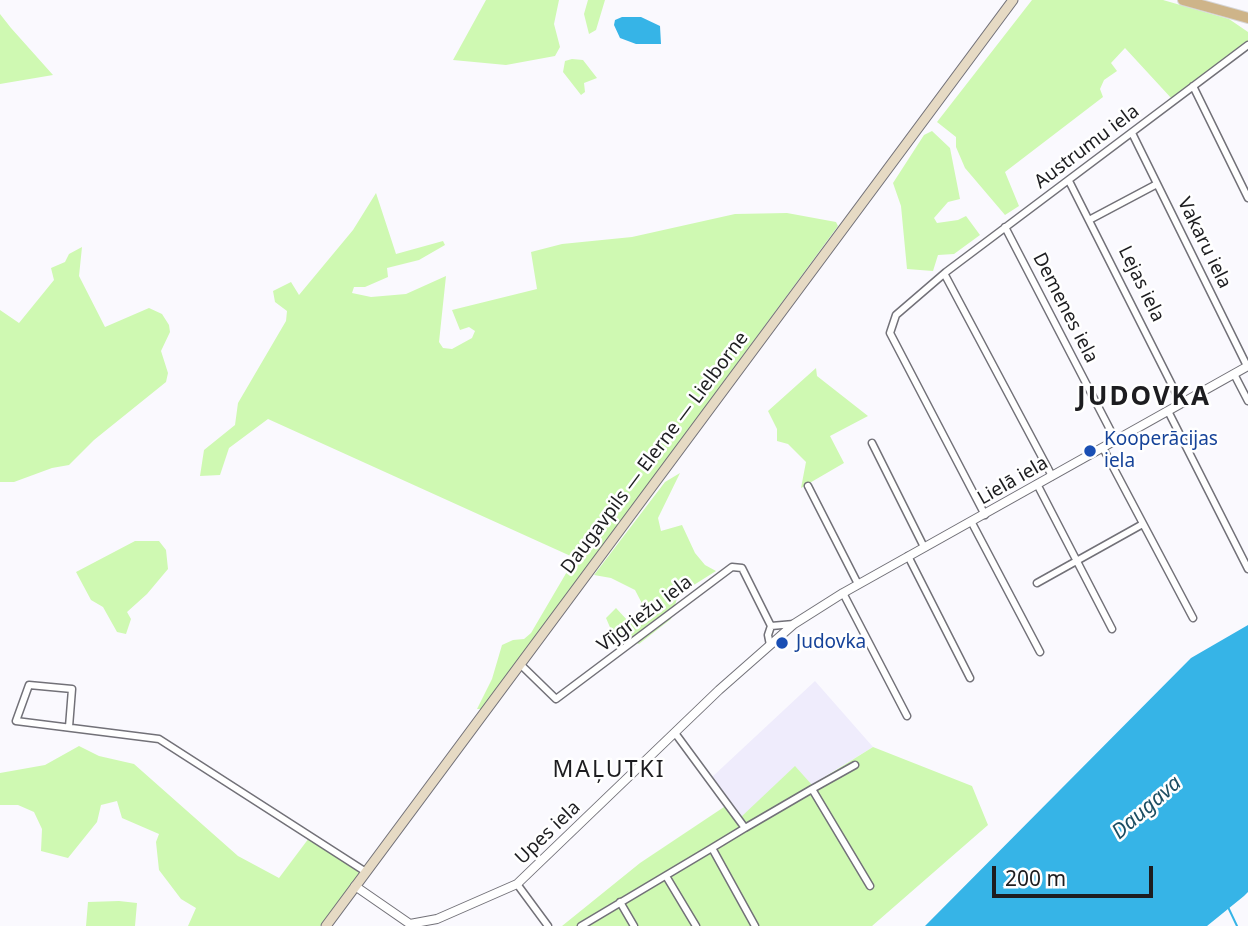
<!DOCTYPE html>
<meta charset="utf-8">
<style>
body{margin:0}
#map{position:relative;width:1248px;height:926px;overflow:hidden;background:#faf9fe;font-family:"Noto Sans",sans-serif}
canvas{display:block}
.scale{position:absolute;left:992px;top:866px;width:161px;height:32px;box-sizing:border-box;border:4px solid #1d1d20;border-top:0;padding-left:9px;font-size:21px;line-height:24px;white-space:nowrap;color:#1d1d20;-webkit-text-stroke:5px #fff;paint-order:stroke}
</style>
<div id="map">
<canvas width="1248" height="926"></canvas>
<div class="scale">200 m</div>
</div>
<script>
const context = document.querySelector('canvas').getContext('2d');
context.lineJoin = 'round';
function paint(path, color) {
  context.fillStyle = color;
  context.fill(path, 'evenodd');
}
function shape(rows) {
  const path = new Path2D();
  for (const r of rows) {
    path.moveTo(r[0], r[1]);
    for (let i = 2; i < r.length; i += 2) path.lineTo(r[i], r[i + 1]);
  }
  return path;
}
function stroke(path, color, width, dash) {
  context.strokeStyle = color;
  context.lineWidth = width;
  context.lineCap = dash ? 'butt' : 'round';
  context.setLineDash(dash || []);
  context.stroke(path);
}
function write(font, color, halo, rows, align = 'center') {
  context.font = font + ' "Noto Sans",sans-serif';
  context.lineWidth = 5;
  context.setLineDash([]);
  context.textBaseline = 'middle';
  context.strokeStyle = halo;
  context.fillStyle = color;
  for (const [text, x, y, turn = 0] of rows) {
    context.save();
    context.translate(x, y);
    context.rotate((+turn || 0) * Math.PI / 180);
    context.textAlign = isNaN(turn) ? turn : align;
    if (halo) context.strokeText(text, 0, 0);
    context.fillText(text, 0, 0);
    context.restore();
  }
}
const built = shape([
 [815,681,873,747,811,785,795,767,741,818,711,778]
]);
const green = shape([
 [486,0,559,0,554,24,560,47,555,56,506,65,453,60],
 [588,0,605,0,596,30,589,34,584,14],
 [1032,0,1163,0,1229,19,1248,32,1248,41,1172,99,1125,48,1111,63,1117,71,1104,80,1100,89,1103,97,1005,172,1019,206,1005,215,965,168,956,147,956,137,937,122],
 [0,14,11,28,53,75,0,84],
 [572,59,583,60,597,78,584,83,585,92,581,95,563,72,565,61],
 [932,131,950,148,960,199,948,202,934,218,937,223,958,220,966,216,980,235,954,254,938,255,933,271,907,269,901,206,893,183,924,135],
 [376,193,396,254,443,241,445,245,419,260,387,268,388,277,365,287,354,287,352,293,371,297,406,294,446,276,439,342,443,348,452,349,472,338,475,331,469,327,460,330,452,310,537,289,531,252,562,244,632,237,735,214,787,213,836,222,838,226,483,709,477,709,492,679,502,645,513,640,524,639,531,633,575,558,268,419,229,448,220,475,200,476,204,450,235,425,238,403,286,321,287,311,275,302,273,291,291,282,299,295,353,230],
 [82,247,79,276,105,327,149,308,162,314,169,325,170,332,161,351,168,373,166,382,94,440,69,465,52,468,14,482,0,482,0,310,19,323,54,280,51,268,65,262,69,254],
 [816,368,817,376,868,416,830,436,844,463,801,488,806,462,788,444,777,441,777,429,768,411],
 [680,473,658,518,661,531,682,525,695,553,705,565,716,571,678,595,671,619,639,644,612,632,606,618,616,608,628,621,647,613,635,590,611,578,594,575,665,482],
 [135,541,159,541,166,550,168,569,147,594,127,612,131,619,126,634,117,632,103,607,91,600,76,572],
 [79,746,99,756,134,764,238,856,279,878,309,838,360,873,320,926,188,926,196,908,181,899,159,870,156,842,159,834,122,818,117,801,101,805,97,822,68,858,41,851,42,829,34,812,18,805,0,805,0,773,45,765],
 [873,747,972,786,988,825,872,926,562,926,640,863,730,803,741,817,795,766,812,785],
 [119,901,137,903,135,926,86,926,88,902]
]);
const water = shape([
 [622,17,641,17,660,26,661,44,636,44,620,38,614,25,615,20],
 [1248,625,1248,892,1244,896,1207,926,925,926,1191,658]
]);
const stream = shape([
 [1228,907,1237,926]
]);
const minor = shape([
 [1193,86,1248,198],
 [1132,133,1247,366],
 [1069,181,1181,403],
 [1091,219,1157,184],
 [1005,227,1116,441],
 [945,275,1052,476],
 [1234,374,1248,401],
 [1168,411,1248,569],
 [872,443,924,547],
 [1103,448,1193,618],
 [1037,484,1112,629],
 [808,486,858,584],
 [985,515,890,333,896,315,946,272,1248,45],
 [972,523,1040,652],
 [908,556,970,678],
 [1037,583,1141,525],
 [843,593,907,716],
 [770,645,768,635,771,626,794,624],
 [520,664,556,699,732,567,742,568,771,626],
 [69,727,72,689,29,685,16,721,159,739,366,872],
 [675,733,745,828,812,789,870,886],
 [812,789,855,765],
 [745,828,712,848,755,926],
 [666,876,696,926],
 [517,884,548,926],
 [620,902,634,926],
 [581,926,712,848]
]);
const tertiary = shape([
 [355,886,410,924,437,919,517,884,719,690,794,624,843,593,1248,366]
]);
const secondary = shape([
 [326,926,1013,0]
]);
const primary = shape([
 [1183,0,1248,18]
]);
const markers = [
 [1090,451,7,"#1a4fb4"],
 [782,643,7,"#1a4fb4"]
];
const streetNames = [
 ["Austrumu iela",1087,147,-37],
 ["Vakaru iela",1204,243,64],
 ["Lejas iela",1141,284,64],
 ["Demenes iela",1065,308,63],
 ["Daugavpils — Elerne — Lielborne",655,453,-53],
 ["Lielā iela",1013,481,-30],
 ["Vījgriežu iela",645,614,-37],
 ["Upes iela",548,833,-44]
];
const transitNames = [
 ["Kooperācijas",1104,440],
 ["iela",1104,462],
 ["Judovka",796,643]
];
const waterNames = [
 ["Daugava",1147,808,-41]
];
const quarterNames = [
 ["MAĻUTKI",609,770]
];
const districtNames = [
 ["JUDOVKA",1144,398]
];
paint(built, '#efecfc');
paint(green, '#cff9b2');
paint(water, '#36b4e7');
stroke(stream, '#36b4e7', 2);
stroke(minor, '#727178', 9);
stroke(tertiary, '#727178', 10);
stroke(secondary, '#727178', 11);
stroke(primary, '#d6d6d7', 12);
stroke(minor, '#fff', 6);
stroke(tertiary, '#fff', 8);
stroke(secondary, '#e6dac4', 9);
stroke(primary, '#ceb489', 10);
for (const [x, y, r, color] of markers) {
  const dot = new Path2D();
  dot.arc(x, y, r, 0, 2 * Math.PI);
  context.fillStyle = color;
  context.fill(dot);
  stroke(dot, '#fff', 2.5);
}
write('19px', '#1d1d20', '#fff', streetNames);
write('19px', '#164399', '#fff', transitNames, 'left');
write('italic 21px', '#1c4e63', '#fff', waterNames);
context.letterSpacing = '2px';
write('23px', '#1d1d20', '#fff', quarterNames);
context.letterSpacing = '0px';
context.letterSpacing = '2px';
write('bold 26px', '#1d1d20', '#fff', districtNames);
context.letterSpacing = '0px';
</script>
